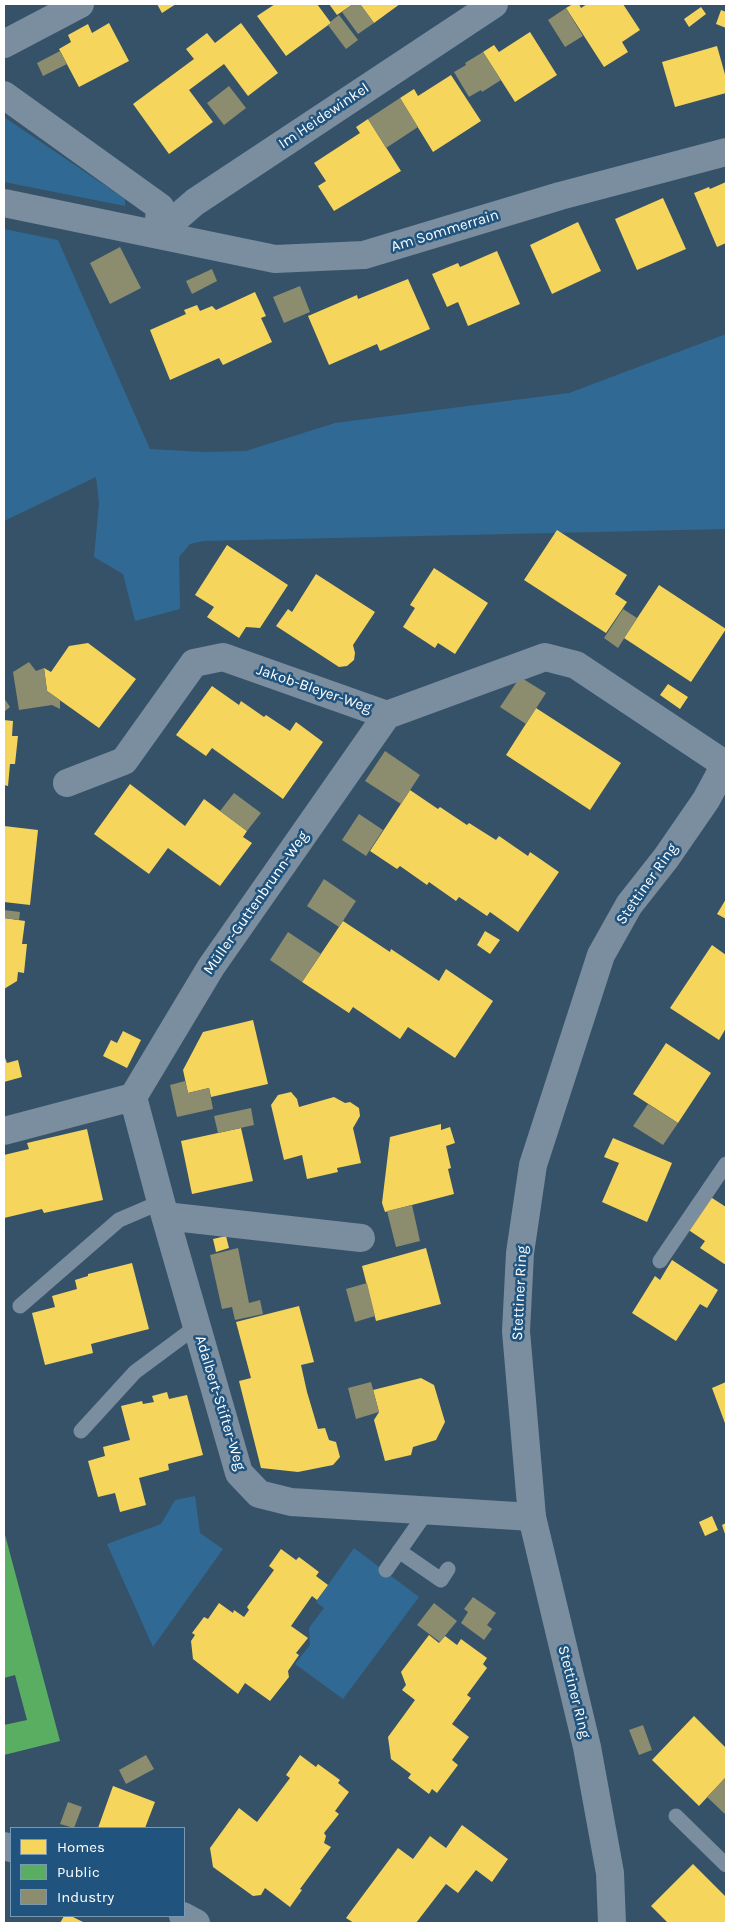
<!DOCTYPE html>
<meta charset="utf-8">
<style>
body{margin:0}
#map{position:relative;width:730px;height:1927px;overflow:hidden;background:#365268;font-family:Karla,sans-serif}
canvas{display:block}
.frame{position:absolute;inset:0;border:5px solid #fff;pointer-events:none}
.legend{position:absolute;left:10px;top:1827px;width:175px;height:90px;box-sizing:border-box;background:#20547e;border:1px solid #7998b2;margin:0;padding:6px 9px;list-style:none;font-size:15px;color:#fff}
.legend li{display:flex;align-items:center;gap:10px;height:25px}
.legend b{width:25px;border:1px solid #7998b2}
</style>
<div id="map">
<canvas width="730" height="1927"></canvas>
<div class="frame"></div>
<ul class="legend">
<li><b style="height:14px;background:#f6d55c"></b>Homes</li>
<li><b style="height:14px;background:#5aae61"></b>Public</li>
<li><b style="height:14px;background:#8c8c6e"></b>Industry</li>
</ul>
</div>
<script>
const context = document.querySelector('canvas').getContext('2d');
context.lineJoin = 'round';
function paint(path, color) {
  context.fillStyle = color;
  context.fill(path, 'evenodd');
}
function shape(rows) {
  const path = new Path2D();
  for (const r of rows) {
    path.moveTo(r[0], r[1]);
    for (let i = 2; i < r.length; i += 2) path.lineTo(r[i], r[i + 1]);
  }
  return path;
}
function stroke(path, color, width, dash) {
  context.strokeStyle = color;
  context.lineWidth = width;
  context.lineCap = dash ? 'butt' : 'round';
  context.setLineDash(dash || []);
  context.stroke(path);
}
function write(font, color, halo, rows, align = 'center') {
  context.font = font + ' Karla,sans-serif';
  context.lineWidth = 5;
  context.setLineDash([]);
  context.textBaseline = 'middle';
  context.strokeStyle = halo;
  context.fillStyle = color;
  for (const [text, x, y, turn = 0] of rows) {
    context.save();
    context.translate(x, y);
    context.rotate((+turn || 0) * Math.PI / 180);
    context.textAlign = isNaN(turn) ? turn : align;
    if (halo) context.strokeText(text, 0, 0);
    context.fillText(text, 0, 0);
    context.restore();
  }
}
const green = shape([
 [4,117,125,199,125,206,4,182],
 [4,229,58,240,150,449,204,452,246,451,335,423,569,393,726,334,726,529,203,541,190,544,179,557,180,609,135,621,123,574,94,557,99,503,96,477,4,521],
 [195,1496,200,1533,223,1549,153,1647,107,1544,161,1524,175,1500],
 [354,1548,419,1597,343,1699,295,1664,310,1645,309,1628,324,1608,316,1602]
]);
const homes = shape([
 [157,4,176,4,162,13],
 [275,4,317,4,331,23,286,56,257,16],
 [329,4,353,4,337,15],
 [360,4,400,4,374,23],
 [573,4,579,4,581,8,587,4,623,4,640,30,622,42,628,52,604,67,566,8],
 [701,7,706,14,689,27,684,19],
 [721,10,726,12,726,28,716,24],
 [109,23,129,61,79,87,59,49,71,42,68,35,88,24,92,33],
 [241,23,278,73,248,96,224,64,189,90,213,122,169,154,133,104,194,59,186,49,207,33,215,43],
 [530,32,557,75,515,102,483,52,494,45,499,52],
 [717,46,726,78,726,93,675,107,662,62],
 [451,75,481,121,433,152,400,98,414,89,418,96],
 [368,119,401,171,334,211,318,186,326,181,314,163,360,133,356,127],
 [726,182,726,243,717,247,694,193,709,187,710,189],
 [663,198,686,249,637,270,615,219],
 [578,222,601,271,552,294,530,245],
 [497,251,520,304,468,326,458,302,447,307,432,274,458,263,460,267],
 [408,279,430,329,380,351,377,344,329,365,308,316,357,295,358,299],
 [255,292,266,316,261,318,272,342,223,365,219,358,170,380,150,330,186,314,184,310,197,305,200,311,212,306,216,310],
 [557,530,627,575,615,594,627,602,606,633,524,580],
 [227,545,288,585,260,628,246,627,239,638,207,617,214,607,195,595],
 [434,568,488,603,455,654,438,643,435,648,403,627,415,608,410,605],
 [316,574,375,612,353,645,355,653,354,660,347,666,339,667,276,626,288,609,292,612],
 [659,585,726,629,691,682,624,638],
 [88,643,136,679,99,728,47,691,44,668,51,672,69,646],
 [668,684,688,697,680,709,660,695],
 [212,686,239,705,241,701,264,717,266,715,290,731,296,722,323,742,283,799,212,748,206,756,176,735],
 [536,708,621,763,590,810,506,755],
 [4,720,13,721,12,736,18,736,15,764,10,764,8,786,4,785],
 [130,784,185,826,204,799,247,831,243,837,252,843,220,886,168,848,149,874,94,834],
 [410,790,438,809,440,807,467,825,469,823,496,840,499,836,528,856,530,852,559,872,518,932,490,912,487,916,459,897,456,901,429,882,427,885,400,866,397,869,370,851],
 [4,826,38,830,30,905,4,902],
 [726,899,726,919,717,914],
 [4,918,25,921,22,944,27,944,24,973,18,972,17,981,4,989],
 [343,921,390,952,391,949,439,981,446,969,493,1001,455,1058,408,1027,400,1039,353,1007,349,1013,302,982],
 [485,931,500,940,490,954,477,945],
 [712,945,726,955,726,1028,719,1040,670,1008],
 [253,1020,268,1084,211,1097,209,1088,188,1093,183,1070,203,1032],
 [123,1031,141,1040,127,1068,103,1056,111,1040,117,1043],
 [666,1043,711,1073,678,1123,633,1094],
 [4,1055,7,1063,18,1060,22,1077,4,1082],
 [291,1092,297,1099,299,1107,334,1097,345,1103,350,1102,359,1108,360,1116,353,1128,361,1163,337,1168,338,1172,307,1179,302,1155,284,1160,271,1105,278,1095],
 [441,1124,441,1130,450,1127,455,1143,446,1146,451,1168,448,1169,454,1194,385,1212,382,1203,390,1137],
 [241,1128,253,1181,192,1194,181,1141],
 [87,1129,103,1200,44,1213,42,1209,4,1218,4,1155,29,1149,27,1143],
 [613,1138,672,1163,647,1222,602,1202,619,1163,604,1157],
 [709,1196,726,1207,726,1265,700,1248,705,1241,687,1229],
 [226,1236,229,1248,216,1252,213,1239],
 [426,1248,441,1304,376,1321,362,1266],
 [672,1260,718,1290,707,1308,700,1304,676,1341,632,1313,655,1276,660,1280],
 [132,1263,149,1329,91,1344,93,1353,45,1365,32,1313,55,1307,52,1296,77,1289,75,1280,88,1276,88,1274],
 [299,1306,314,1362,301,1365,307,1392,318,1429,325,1428,329,1440,336,1442,340,1457,333,1465,298,1472,261,1468,239,1381,251,1378,236,1322],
 [421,1378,434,1385,445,1422,436,1440,413,1447,411,1455,385,1461,374,1420,379,1412,373,1390],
 [726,1382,726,1426,712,1388],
 [167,1392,169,1399,187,1395,203,1455,168,1464,169,1470,139,1478,146,1505,120,1512,115,1493,98,1497,88,1461,105,1456,103,1447,130,1440,121,1406,142,1401,143,1404,154,1402,152,1396],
 [712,1516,718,1530,705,1536,699,1522],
 [726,1523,726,1537,722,1525],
 [281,1549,296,1560,299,1557,319,1572,316,1576,328,1585,317,1600,312,1596,291,1626,308,1638,296,1653,299,1655,288,1671,289,1677,270,1701,245,1683,238,1694,193,1659,191,1641,195,1635,192,1633,204,1617,208,1619,219,1603,233,1613,234,1610,244,1617,249,1610,247,1607,274,1570,269,1566],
 [429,1635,439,1643,445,1636,457,1645,461,1639,487,1658,483,1664,487,1668,467,1695,471,1698,452,1724,469,1737,452,1760,458,1765,437,1793,432,1789,429,1794,408,1778,411,1774,391,1759,388,1737,415,1700,402,1690,406,1685,401,1672],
 [694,1716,726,1748,726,1777,699,1806,652,1760],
 [300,1755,316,1767,318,1764,340,1780,338,1783,349,1792,335,1811,339,1814,324,1833,326,1836,324,1843,331,1847,300,1889,302,1890,290,1907,265,1888,261,1895,253,1896,213,1867,210,1848,239,1808,257,1822,290,1778,286,1775],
 [113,1786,155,1802,145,1828,98,1828],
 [462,1825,508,1859,492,1882,476,1870,458,1893,446,1884,416,1923,354,1923,346,1918,398,1848,413,1859,430,1836,446,1848],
 [693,1864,726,1897,726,1923,668,1923,651,1906],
 [64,1916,71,1916,85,1923,60,1923]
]);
const public = shape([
 [4,1531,60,1741,4,1755,4,1725,27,1720,15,1675,4,1678]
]);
const industry = shape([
 [353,4,360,4,374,23,358,34,342,12],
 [566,8,583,36,565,47,548,20],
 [339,15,358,40,346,49,328,25,331,23,330,22],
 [60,51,67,64,43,76,37,63],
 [483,52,501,80,482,92,481,90,469,97,454,72,466,65,465,63],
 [229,86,246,108,224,125,207,103],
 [400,98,418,127,386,148,368,119],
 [120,247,141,288,110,304,90,263],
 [212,269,217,281,192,294,186,281],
 [300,286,310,312,284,323,273,297],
 [623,609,637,618,618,648,604,638],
 [29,662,36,671,44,668,47,691,60,700,60,709,52,705,19,710,13,672],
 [520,677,546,693,526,724,500,707],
 [4,698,10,707,4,712],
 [385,751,420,775,401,804,365,781],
 [234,793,261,813,247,831,220,811],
 [359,814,383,830,366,856,342,840],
 [324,879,356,901,339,927,307,906],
 [4,910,20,912,19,920,4,918],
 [288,932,321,954,302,982,270,960],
 [185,1081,188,1093,209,1088,213,1109,177,1117,170,1085],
 [648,1104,678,1123,663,1145,633,1126],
 [251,1108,254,1125,218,1133,214,1116],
 [412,1205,420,1241,396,1247,387,1211],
 [238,1248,249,1303,260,1300,263,1314,235,1320,232,1307,222,1309,210,1255],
 [367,1283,375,1316,355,1322,346,1289],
 [371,1382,379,1412,356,1419,348,1388],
 [473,1597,496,1613,487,1625,492,1629,484,1640,461,1623,468,1612,464,1609],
 [434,1603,457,1621,440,1642,417,1625],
 [643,1725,652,1750,639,1755,629,1730],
 [146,1755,154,1769,126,1784,119,1770],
 [726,1777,726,1815,707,1797],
 [68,1802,82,1807,74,1828,60,1824]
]);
const service = shape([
 [660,1261,726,1164],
 [20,1306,119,1220,161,1202],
 [81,1431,135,1372,197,1326],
 [399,1551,441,1580,448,1569],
 [386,1570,428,1510],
 [676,1816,726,1865]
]);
const minor = shape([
 [4,44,80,4],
 [4,95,160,207,158,234],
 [4,203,275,259,364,255,560,196,726,152],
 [158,234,195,202,494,4],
 [67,783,124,761,194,663,223,657,387,715,545,657,576,665,726,765],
 [133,1097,211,967,387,715],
 [4,1131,133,1097,161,1202,239,1473,259,1494,291,1502,532,1517],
 [165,1216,361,1238],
 [4,1846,11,1848],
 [183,1916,196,1923]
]);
const tertiary = shape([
 [612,1923,610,1873,587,1747,532,1517,516,1331,520,1253,533,1165,601,955,629,905,666,858,706,800,726,763]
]);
const streetNames = [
 ["Im Heidewinkel",324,116,-34],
 ["Am Sommerrain",445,231,-17],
 ["Jakob-Bleyer-Weg",314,689,19],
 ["Stettiner Ring",647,884,-55],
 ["Müller-Guttenbrunn-Weg",256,903,-55],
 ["Stettiner Ring",520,1293,-87],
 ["Adalbert-Stifter-Weg",220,1403,73],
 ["Stettiner Ring",574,1692,76]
];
paint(green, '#306993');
paint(homes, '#f6d55c');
paint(public, '#5aae61');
paint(industry, '#8c8c6e');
stroke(service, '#7a8e9f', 15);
stroke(minor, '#7a8e9f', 28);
stroke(tertiary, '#7a8e9f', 28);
write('15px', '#fff', '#20547e', streetNames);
</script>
